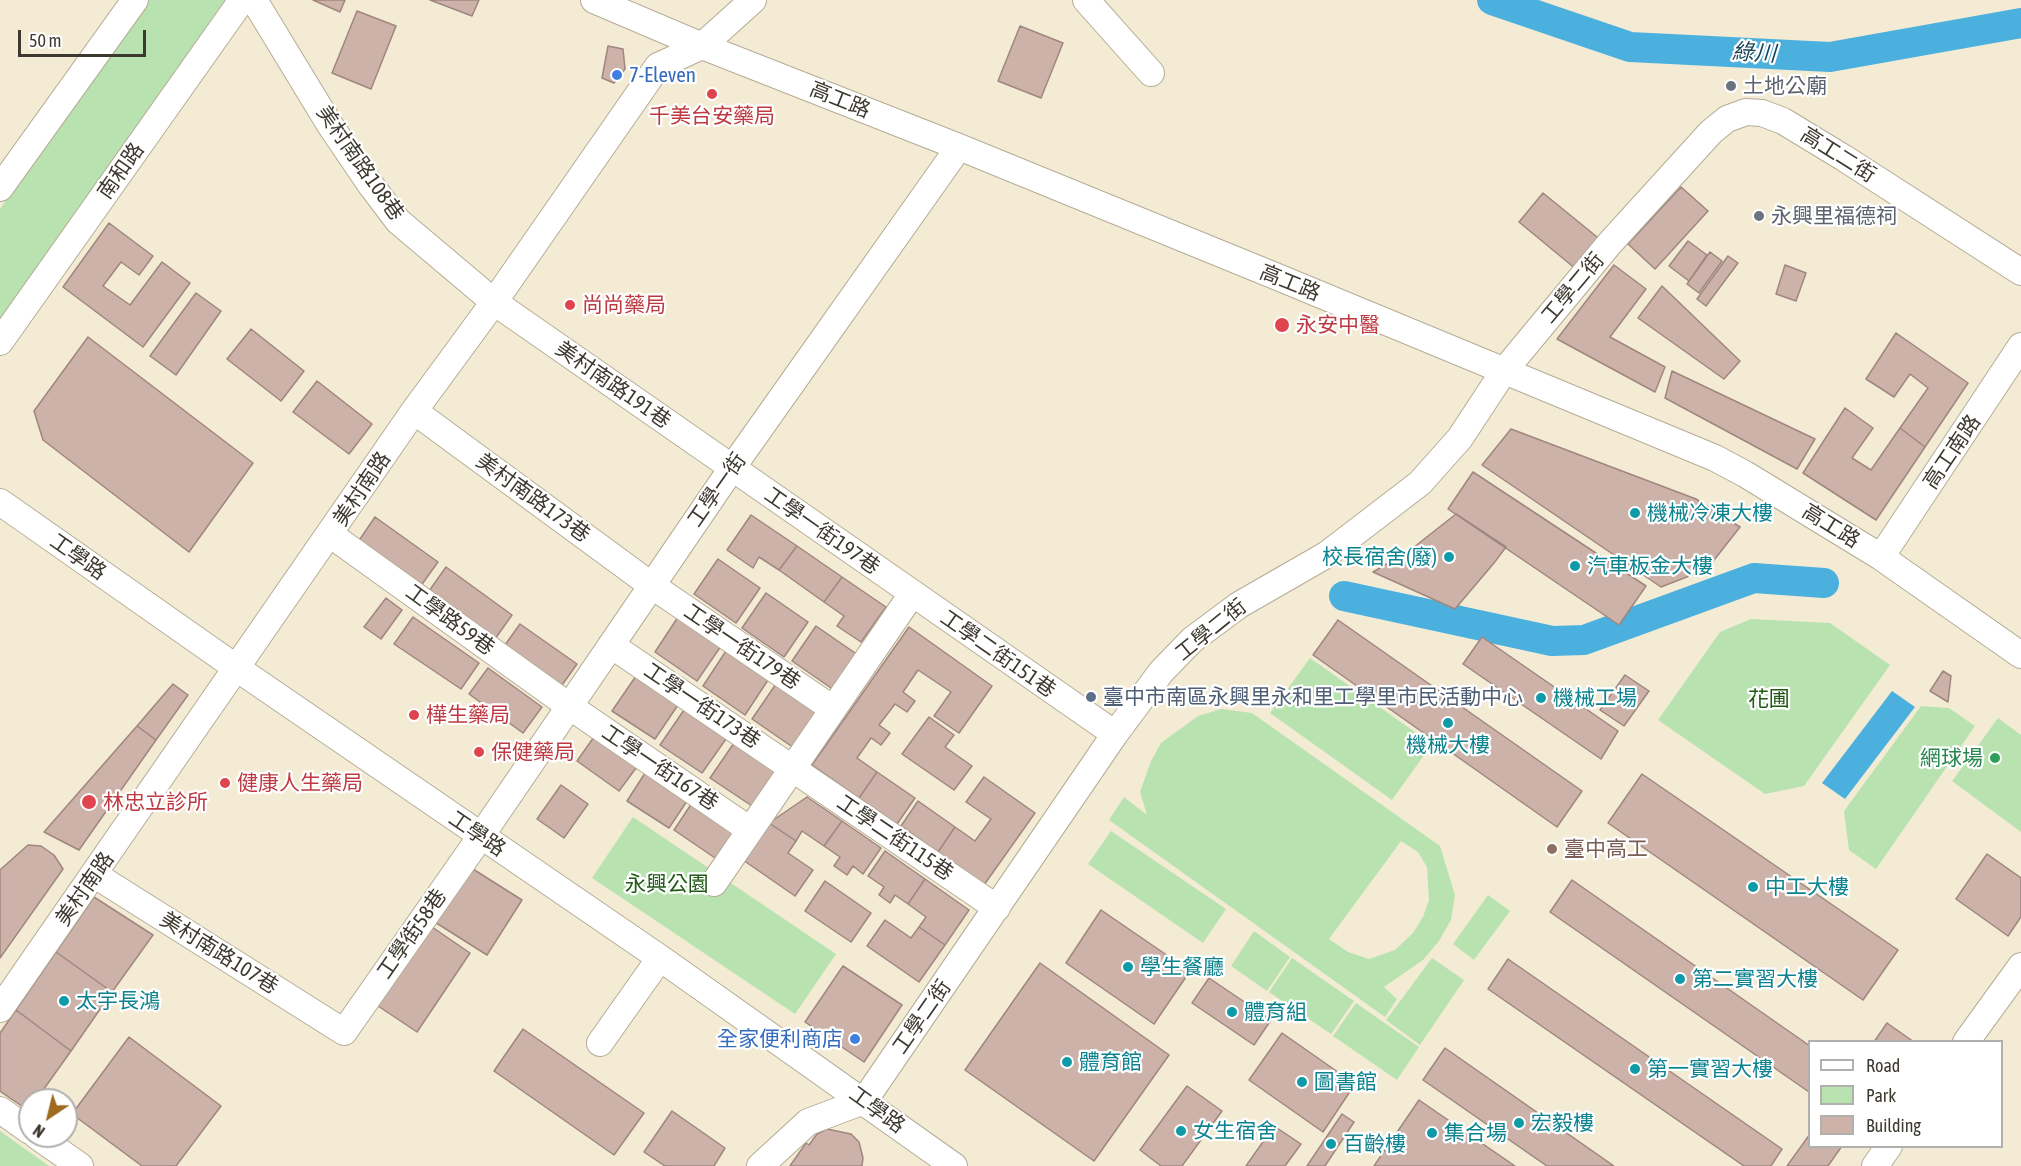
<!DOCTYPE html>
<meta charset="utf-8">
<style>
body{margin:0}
#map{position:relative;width:2021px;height:1166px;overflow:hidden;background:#f4ebd4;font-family:"Asap Condensed",sans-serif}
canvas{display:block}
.legend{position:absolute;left:1808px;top:1040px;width:195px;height:108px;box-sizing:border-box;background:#fff;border:2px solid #b1b0ac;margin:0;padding:8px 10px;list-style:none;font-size:18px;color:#3d3930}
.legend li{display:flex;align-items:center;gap:12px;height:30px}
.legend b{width:30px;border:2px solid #b1b0ac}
.north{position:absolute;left:18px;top:1088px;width:60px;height:60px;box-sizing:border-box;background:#fff;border:2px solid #b1b0ac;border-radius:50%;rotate:215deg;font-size:16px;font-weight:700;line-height:24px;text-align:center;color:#3d3930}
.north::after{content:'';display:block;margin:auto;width:21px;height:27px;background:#9d6a20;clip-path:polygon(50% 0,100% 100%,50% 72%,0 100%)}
.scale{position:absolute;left:18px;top:30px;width:128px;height:27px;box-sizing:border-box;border:3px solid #3d3930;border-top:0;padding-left:8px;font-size:18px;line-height:21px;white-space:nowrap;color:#3d3930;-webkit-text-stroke:4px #fff;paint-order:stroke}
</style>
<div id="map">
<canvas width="2021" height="1166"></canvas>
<ul class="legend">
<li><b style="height:8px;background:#fff"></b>Road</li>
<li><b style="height:16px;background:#b8e3b0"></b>Park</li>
<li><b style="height:16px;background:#cdb2aa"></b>Building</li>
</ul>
<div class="north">N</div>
<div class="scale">50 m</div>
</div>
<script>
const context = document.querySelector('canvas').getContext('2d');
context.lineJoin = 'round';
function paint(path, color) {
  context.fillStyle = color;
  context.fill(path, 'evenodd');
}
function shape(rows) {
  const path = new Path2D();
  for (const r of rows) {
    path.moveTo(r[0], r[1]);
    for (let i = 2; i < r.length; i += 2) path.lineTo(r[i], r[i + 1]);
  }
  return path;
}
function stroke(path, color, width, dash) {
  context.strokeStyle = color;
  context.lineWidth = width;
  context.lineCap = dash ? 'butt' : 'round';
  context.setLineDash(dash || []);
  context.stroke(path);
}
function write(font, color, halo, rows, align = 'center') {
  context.font = font + ' "Asap Condensed","Noto Sans TC",sans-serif';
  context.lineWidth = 4.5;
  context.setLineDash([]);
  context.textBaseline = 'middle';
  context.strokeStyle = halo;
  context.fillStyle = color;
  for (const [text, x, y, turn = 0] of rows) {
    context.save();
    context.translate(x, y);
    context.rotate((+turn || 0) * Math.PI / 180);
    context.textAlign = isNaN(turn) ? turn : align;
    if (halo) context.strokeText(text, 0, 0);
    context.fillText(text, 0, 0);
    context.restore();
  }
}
const green = shape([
 [148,0,225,0,0,320,0,209],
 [1751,619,1830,623,1890,665,1804,786,1765,794,1658,720,1720,632],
 [1310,658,1432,744,1392,800,1270,713],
 [1921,706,1949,708,1975,726,1876,869,1849,850,1844,811],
 [1221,709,1252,713,1440,846,1455,895,1451,920,1439,941,1423,960,1384,987,1397,999,1385,1017,1109,820,1124,797,1147,815,1140,792,1151,761,1161,743,1198,716],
 [1401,841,1418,852,1427,867,1429,900,1423,917,1413,933,1395,950,1369,959,1348,952,1329,939],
 [1998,718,2021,735,2021,832,1952,781],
 [633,817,836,954,795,1014,592,878],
 [1111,831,1226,909,1203,943,1088,864],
 [1488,895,1510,911,1474,960,1453,944],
 [1254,931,1290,957,1267,991,1231,966],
 [1292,958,1354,1001,1331,1034,1269,992],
 [1432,958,1464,980,1420,1045,1386,1020],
 [1356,1003,1419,1047,1397,1080,1333,1036],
 [0,1131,49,1166,0,1166]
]);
const water = shape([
 [1892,691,1915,707,1845,799,1822,783]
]);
const river = shape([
 [1492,0,1630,47,1830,57,2021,23],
 [1344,596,1552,641,1584,640,1754,578,1824,583]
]);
const building = shape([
 [313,0,345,0,340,12,313,0],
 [430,0,479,0,472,16,430,0],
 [357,11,396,26,371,89,332,73,357,11],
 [1020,26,1063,43,1041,98,998,81,1020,26],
 [608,46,623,49,625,69,614,83,602,78,608,46],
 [1681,187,1708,211,1655,269,1628,244,1681,187],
 [1543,193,1602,241,1577,270,1519,222,1543,193],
 [109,223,153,256,139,275,121,262,103,286,130,305,162,262,190,283,143,347,63,287,109,223],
 [1688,241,1707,255,1689,281,1669,266,1688,241],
 [1710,252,1722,261,1699,293,1687,284,1710,252],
 [1728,256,1738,263,1706,306,1697,299,1728,256],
 [1614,265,1646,289,1610,337,1665,367,1655,392,1557,339,1614,265],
 [1785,265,1806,273,1796,301,1776,294,1785,265],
 [1662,286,1740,361,1724,379,1638,318,1662,286],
 [196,293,221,311,176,375,150,356,196,293],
 [251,329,304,371,281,401,227,359,251,329],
 [1896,333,1968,383,1925,447,1900,428,1928,388,1910,374,1894,397,1866,379,1896,333],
 [88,337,253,463,189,552,43,440,34,411,88,337],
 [1672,371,1815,439,1797,469,1665,398,1672,371],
 [317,381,372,424,349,454,293,412,317,381],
 [1845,408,1873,428,1852,458,1871,470,1900,428,1925,447,1876,520,1803,473,1845,408],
 [1511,429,1696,499,1740,527,1707,569,1661,587,1482,465,1511,429],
 [1473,472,1646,586,1619,625,1448,509,1473,472],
 [1456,514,1506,547,1494,563,1455,609,1373,572,1409,551,1456,514],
 [751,515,797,546,779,570,759,557,753,568,727,550,751,515],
 [375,517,438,562,420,587,358,542,375,517],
 [797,546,842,577,824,602,779,570,797,546],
 [718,559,760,588,736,623,694,594,718,559],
 [446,567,512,615,495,639,429,591,446,567],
 [842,577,886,607,861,642,837,626,844,616,824,602,842,577],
 [766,593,808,622,784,657,742,628,766,593],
 [386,598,402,610,381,639,364,627,386,598],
 [413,617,479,663,461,689,394,644,413,617],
 [678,617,721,646,697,681,655,652,678,617],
 [1338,620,1582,791,1557,827,1313,655,1338,620],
 [520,624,577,664,562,685,505,645,520,624],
 [816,626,858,655,834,690,792,661,816,626],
 [909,627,992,686,959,733,934,716,951,692,918,670,903,692,915,701,907,712,895,704,879,725,890,733,881,745,871,738,857,758,877,772,859,798,812,765,909,627],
 [1482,637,1618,731,1601,759,1463,664,1482,637],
 [726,651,768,680,745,715,703,686,726,651],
 [488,668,542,707,523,733,469,694,488,668],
 [1943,671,1951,676,1948,702,1930,691,1943,671],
 [1625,675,1649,691,1624,726,1600,710,1625,675],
 [636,676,678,705,655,739,612,711,636,676],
 [173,684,188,695,156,740,137,726,173,684],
 [776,684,818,713,794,748,752,719,776,684],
 [684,710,726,739,702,773,660,745,684,710],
 [929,717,954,735,945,747,972,766,954,790,902,754,929,717],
 [137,726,156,740,79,850,44,832,137,726],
 [596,734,639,764,619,791,577,761,596,734],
 [734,743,776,772,752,806,710,778,734,743],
 [647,770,689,798,669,828,627,801,647,770],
 [877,772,915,798,897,824,859,798,877,772],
 [1642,774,1898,950,1863,1000,1608,823,1642,774],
 [984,777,1035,813,984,885,938,852,955,827,975,841,991,819,966,802,984,777],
 [561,785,588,804,564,838,537,819,561,785],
 [807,797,842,821,824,846,802,831,796,841,769,823,807,797],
 [694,800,738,831,718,860,674,830,694,800],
 [918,801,955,827,938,852,901,826,918,801],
 [842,821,881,848,863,874,853,866,847,875,834,866,840,857,824,846,842,821],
 [769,823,796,841,788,853,813,870,795,896,743,860,769,823],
 [28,845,41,846,54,855,63,869,0,958,0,870,28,845],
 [885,851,925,879,908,904,895,895,890,903,879,895,884,887,868,876,885,851],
 [1987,854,2021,878,2021,917,2008,936,1956,899,1987,854],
 [465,864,522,900,487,955,430,919,465,864],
 [925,879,969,910,945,945,919,927,926,917,908,904,925,879],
 [1572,880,1810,1046,1809,1092,1550,912,1572,880],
 [825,881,871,913,851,942,805,911,825,881],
 [94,897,153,935,112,992,56,952,94,897],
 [1101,910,1190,971,1154,1024,1066,963,1101,910],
 [885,920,911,938,919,927,945,945,919,982,867,946,885,920],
 [432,927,470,953,417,1032,378,1006,432,927],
 [56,952,112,992,71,1051,16,1010,56,952],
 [1508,959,1782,1149,1771,1166,1744,1166,1488,989,1508,959],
 [1040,963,1169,1055,1094,1161,965,1070,1040,963],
 [843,966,902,1005,864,1062,805,1022,843,966],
 [1209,978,1271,1020,1254,1045,1192,1003,1209,978],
 [16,1010,71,1051,36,1100,30,1100,29,1111,0,1091,0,1033,16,1010],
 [1887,1023,1914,1042,1874,1042,1887,1023],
 [523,1029,644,1113,614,1155,494,1071,523,1029],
 [1282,1033,1355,1084,1323,1132,1249,1080,1282,1033],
 [129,1037,221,1106,176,1166,142,1166,72,1114,129,1037],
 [1445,1048,1614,1166,1547,1166,1423,1080,1445,1048],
 [1187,1086,1222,1111,1182,1166,1161,1166,1140,1150,1187,1086],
 [1419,1100,1515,1166,1374,1166,1419,1100],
 [672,1111,725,1148,714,1166,665,1166,644,1152,672,1111],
 [1342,1114,1354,1122,1325,1166,1307,1166,1342,1114],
 [1274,1126,1301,1144,1285,1166,1246,1166,1274,1126],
 [827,1129,851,1134,859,1142,863,1158,862,1166,790,1166,806,1143,809,1145,817,1134,827,1129],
 [1810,1134,1810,1146,1842,1146,1828,1166,1787,1166,1810,1134]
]);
const minor = shape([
 [254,0,330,125,370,184,398,221,494,302,1115,734],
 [594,0,702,46,959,147,1280,278,1715,458,1745,474,1881,557,2021,655],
 [1086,0,1151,73],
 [0,188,135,0],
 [0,342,242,0],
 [414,411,651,585,833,709],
 [0,502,238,669,660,958,954,1166],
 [331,535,569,706,750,830],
 [1881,557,2021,346],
 [611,645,997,908],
 [95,875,344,1032,481,836,732,468,959,147],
 [714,883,912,594],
 [0,1009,414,411,494,302,658,66,702,46,753,0],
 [1966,1042,2021,966],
 [600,1043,660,958],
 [0,1110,30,1131],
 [37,1136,80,1166],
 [760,1166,808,1122,864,1101,1115,734,1161,672,1192,640,1239,605,1326,555,1420,483,1460,438,1504,371,1610,243,1711,132,1727,119,1746,112,1762,113,1783,121,1844,158,2021,272],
 [1875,1166,1889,1146]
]);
const markers = [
 [617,75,6,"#3f7fe0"],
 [1731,86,6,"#6b7280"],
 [712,94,6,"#e0444e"],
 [1759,216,6,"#6b7280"],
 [570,305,6,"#e0444e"],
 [1282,325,8,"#e0444e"],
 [1635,513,6,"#0f9aa8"],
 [1449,557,6,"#0f9aa8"],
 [1575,566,6,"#0f9aa8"],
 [1091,697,6,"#5c6f8a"],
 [1541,698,6,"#0f9aa8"],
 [414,715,6,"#e0444e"],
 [1448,723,6,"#0f9aa8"],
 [479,752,6,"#e0444e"],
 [1995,758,6,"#2e9e5b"],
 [225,783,6,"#e0444e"],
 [89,802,8,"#e0444e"],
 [1552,849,6,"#8d6e63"],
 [1753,887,6,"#0f9aa8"],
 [1128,967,6,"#0f9aa8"],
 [1680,979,6,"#0f9aa8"],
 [64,1001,6,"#0f9aa8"],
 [1232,1012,6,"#0f9aa8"],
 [855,1039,6,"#3f7fe0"],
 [1067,1062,6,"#0f9aa8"],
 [1635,1069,6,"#0f9aa8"],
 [1302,1082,6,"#0f9aa8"],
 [1519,1123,6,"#0f9aa8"],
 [1181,1131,6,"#0f9aa8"],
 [1432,1133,6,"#0f9aa8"],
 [1331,1144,6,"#0f9aa8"]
];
const shopNames = [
 ["7-Eleven",629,75],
 ["全家便利商店",843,1039,"right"]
];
const worshipNames = [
 ["土地公廟",1743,86],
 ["永興里福德祠",1771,216]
];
const streetNames = [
 ["高工路",840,100,22],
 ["高工二街",1838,155,32],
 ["美村南路108巷",360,163,55],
 ["南和路",121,171,-55],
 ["高工路",1290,283,22],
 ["工學二街",1573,288,-50],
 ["美村南路191巷",613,385,35],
 ["高工南路",1952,452,-56],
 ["美村南路",362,489,-56],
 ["工學一街",717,490,-55],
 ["美村南路173巷",533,498,36],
 ["高工路",1831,526,32],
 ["工學一街197巷",822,531,35],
 ["工學路",78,557,35],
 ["工學路59巷",450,620,36],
 ["工學二街",1211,630,-39],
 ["工學一街179巷",742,647,34],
 ["工學二街151巷",998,654,35],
 ["工學一街173巷",702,706,34],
 ["工學一街167巷",660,768,34],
 ["工學路",477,834,34],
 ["工學二街115巷",895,838,34],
 ["美村南路",85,889,-55],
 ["工學街58巷",412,934,-55],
 ["美村南路107巷",219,953,32],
 ["工學二街",922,1017,-55],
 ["工學路",877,1110,36]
];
const healthNames = [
 ["千美台安藥局",712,116,"center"],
 ["尚尚藥局",582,305],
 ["永安中醫",1296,325],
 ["樺生藥局",426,715],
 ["保健藥局",491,752],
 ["健康人生藥局",237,783],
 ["林忠立診所",103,802]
];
const cultureNames = [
 ["機械冷凍大樓",1647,513],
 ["校長宿舍(廢)",1437,557,"right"],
 ["汽車板金大樓",1587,566],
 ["機械工場",1553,698],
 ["機械大樓",1448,745,"center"],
 ["中工大樓",1765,887],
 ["學生餐廳",1140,967],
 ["第二實習大樓",1692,979],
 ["太宇長鴻",76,1001],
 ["體育組",1244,1012],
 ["體育館",1079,1062],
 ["第一實習大樓",1647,1069],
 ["圖書館",1314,1082],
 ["宏毅樓",1531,1123],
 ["女生宿舍",1193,1131],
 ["集合場",1444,1133],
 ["百齡樓",1343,1144]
];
const serviceNames = [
 ["臺中市南區永興里永和里工學里市民活動中心",1103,697]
];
const parkNames = [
 ["花圃",1769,699],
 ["永興公園",667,884]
];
const leisureNames = [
 ["網球場",1983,758]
];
const educationNames = [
 ["臺中高工",1564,849]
];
const waterNames = [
 ["綠川",1754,53,3]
];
paint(green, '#b8e3b0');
paint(water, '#4bb0de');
stroke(river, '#4bb0de', 30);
paint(building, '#cdb2aa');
stroke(building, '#9f867f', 1.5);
stroke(minor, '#b4ac95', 28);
stroke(minor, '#fff', 26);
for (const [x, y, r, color] of markers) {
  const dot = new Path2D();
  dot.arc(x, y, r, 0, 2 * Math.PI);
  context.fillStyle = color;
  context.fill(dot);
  stroke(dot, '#fff', 2);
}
write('21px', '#366cbe', '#fff', shopNames, 'left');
write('21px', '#5b616d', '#fff', worshipNames, 'left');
write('21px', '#3d3930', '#fff', streetNames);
write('21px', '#be3a42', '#fff', healthNames, 'left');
write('21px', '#0d838f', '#fff', cultureNames, 'left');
write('21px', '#4e5e75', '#fff', serviceNames, 'left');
write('21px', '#205814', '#fff', parkNames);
write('21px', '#27864d', '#fff', leisureNames, 'right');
write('21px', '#785e54', '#fff', educationNames, 'left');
write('italic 22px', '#1a4559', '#fff', waterNames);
</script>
